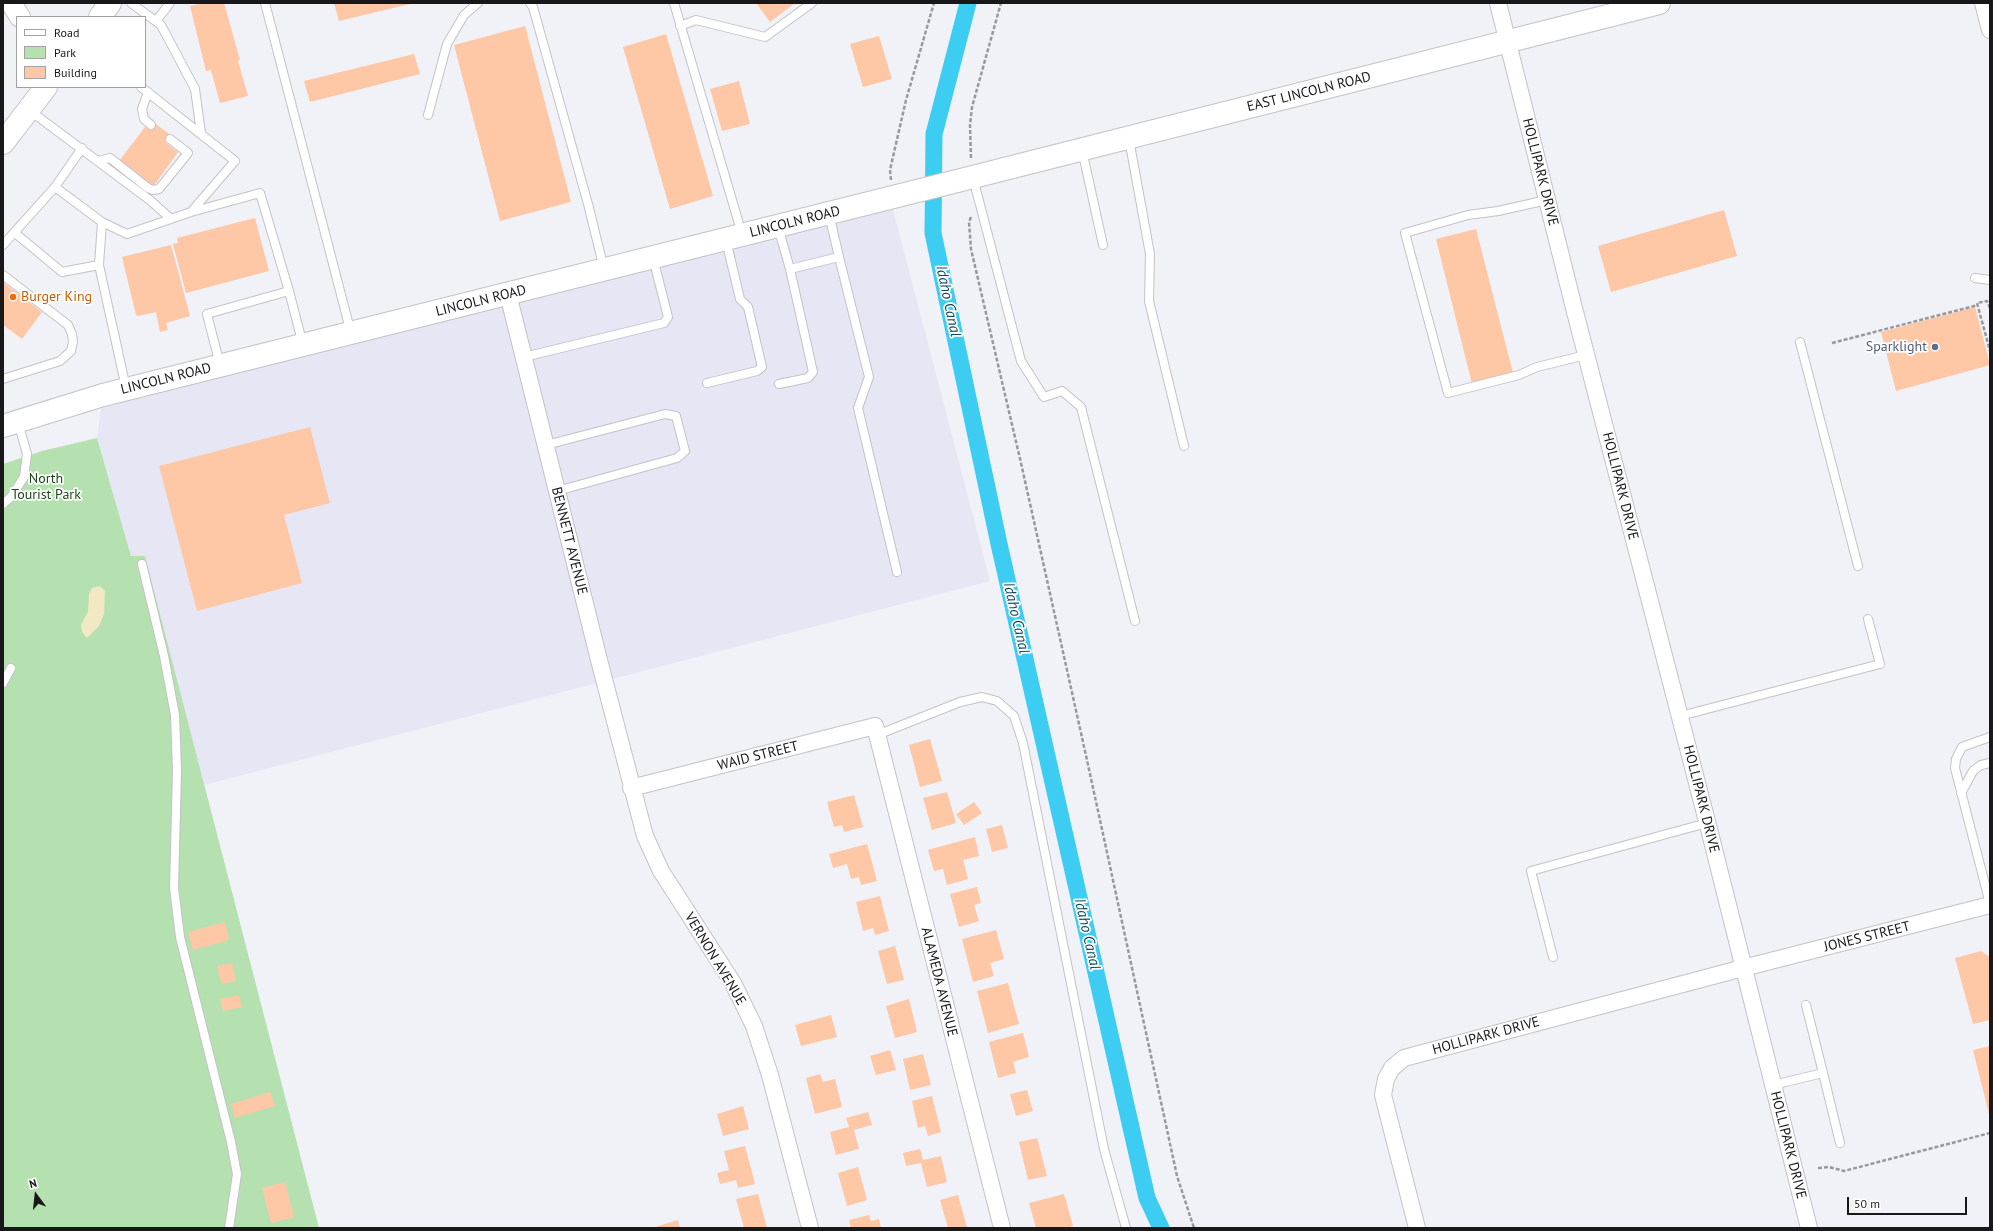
<!DOCTYPE html>
<style>
body{margin:0}
#map{position:relative;width:1993px;height:1231px;overflow:hidden;background:#f1f1f8;font-family:"PT Sans",sans-serif}
canvas{display:block}
.frame{position:absolute;inset:0;border:4px solid #18181b;pointer-events:none}
.legend{position:absolute;left:16px;top:16px;width:130px;height:72px;box-sizing:border-box;background:#fff;border:1px solid #a3a3a4;margin:0;padding:5px 7px;list-style:none;font-size:12px;color:#18181b}
.legend li{display:flex;align-items:center;gap:8px;height:20px}
.legend b{width:20px;border:1px solid #a3a3a4}
.north{position:absolute;left:16px;top:1175px;width:40px;height:40px;-webkit-text-stroke:3px #fff;paint-order:stroke;rotate:345deg;font-size:11px;font-weight:700;line-height:16px;text-align:center;color:#18181b}
.north::after{content:'';display:block;margin:auto;width:14px;height:18px;background:#18181b;clip-path:polygon(50% 0,100% 100%,50% 72%,0 100%)}
.scale{position:absolute;left:1847px;top:1197px;width:120px;height:18px;box-sizing:border-box;border:2px solid #18181b;border-top:0;padding-left:5px;font-size:12px;line-height:14px;white-space:nowrap;color:#18181b;-webkit-text-stroke:3px #fff;paint-order:stroke}
</style>
<div id="map">
<canvas width="1993" height="1231"></canvas>
<div class="frame"></div>
<ul class="legend">
<li><b style="height:5px;background:#fff"></b>Road</li>
<li><b style="height:11px;background:#b5e1b1"></b>Park</li>
<li><b style="height:11px;background:#fec7a6"></b>Building</li>
</ul>
<div class="north">N</div>
<div class="scale">50 m</div>
</div>
<script>
const context = document.querySelector('canvas').getContext('2d');
context.lineJoin = 'round';
function paint(path, color) {
  context.fillStyle = color;
  context.fill(path, 'evenodd');
}
function shape(rows) {
  const path = new Path2D();
  for (const r of rows) {
    path.moveTo(r[0], r[1]);
    for (let i = 2; i < r.length; i += 2) path.lineTo(r[i], r[i + 1]);
  }
  return path;
}
function stroke(path, color, width, dash) {
  context.strokeStyle = color;
  context.lineWidth = width;
  context.lineCap = dash ? 'butt' : 'round';
  context.setLineDash(dash || []);
  context.stroke(path);
}
function write(font, color, halo, rows, align = 'center') {
  context.font = font + ' "PT Sans",sans-serif';
  context.lineWidth = 3.5;
  context.setLineDash([]);
  context.textBaseline = 'middle';
  context.strokeStyle = halo;
  context.fillStyle = color;
  for (const [text, x, y, turn = 0] of rows) {
    context.save();
    context.translate(x, y);
    context.rotate((+turn || 0) * Math.PI / 180);
    context.textAlign = isNaN(turn) ? turn : align;
    if (halo) context.strokeText(text, 0, 0);
    context.fillText(text, 0, 0);
    context.restore();
  }
}
const built = shape([
 [890,198,990,581,204,785,145,556,131,556,97,438,103,395]
]);
const green = shape([
 [97,438,131,556,145,556,319,1228,3,1228,3,464,42,451]
]);
const sand = shape([
 [100,586,105,591,104,614,99,626,87,638,82,632,81,625,88,612,89,594,92,588]
]);
const canal = shape([
 [968,3,934,134,933,233,999,544,1147,1198,1161,1228]
]);
const building = shape([
 [203,3,224,3,240,60,238,61,248,96,220,103,211,70,206,71,190,6],
 [334,3,410,3,410,4,339,21],
 [756,3,795,3,770,22],
 [525,26,571,202,500,221,454,45],
 [666,34,713,196,670,209,623,47],
 [879,36,892,79,863,87,850,44],
 [414,54,420,74,310,102,304,81],
 [739,81,750,124,722,131,710,89],
 [153,122,172,136,166,143,178,152,153,187,119,161,145,127,148,129],
 [1724,210,1737,256,1611,292,1598,246],
 [255,218,269,271,186,293,173,244,178,243,177,238],
 [1476,229,1513,373,1472,384,1436,239],
 [171,245,190,316,166,323,168,330,160,332,156,312,138,316,136,315,122,257],
 [3,282,42,312,22,339,3,325],
 [1975,307,1990,365,1896,391,1881,332],
 [310,427,330,503,284,515,302,583,197,611,159,466],
 [930,739,942,781,920,787,909,745],
 [947,792,956,823,932,830,923,798],
 [854,795,863,827,844,832,842,825,834,827,827,802],
 [974,802,982,813,964,825,956,814],
 [1002,825,1008,848,992,852,986,829],
 [975,837,979,856,963,860,968,879,947,885,943,869,934,871,928,850],
 [867,844,877,881,861,885,859,877,851,879,847,864,833,868,829,854],
 [977,887,981,903,974,905,979,921,959,927,950,894],
 [880,896,889,931,875,935,873,928,863,931,856,902],
 [225,922,229,940,193,950,188,932],
 [996,930,1004,959,990,963,994,976,973,982,962,939],
 [895,946,904,980,887,984,878,951],
 [1981,951,1990,957,1990,1020,1973,1024,1955,958],
 [232,963,236,981,222,984,217,966],
 [1008,983,1019,1024,988,1033,977,991],
 [239,995,242,1007,223,1011,220,999],
 [909,999,917,1032,895,1038,886,1006],
 [831,1015,837,1037,801,1046,795,1025],
 [1023,1033,1029,1057,1013,1062,1016,1073,998,1078,989,1042],
 [1990,1046,1990,1114,1989,1114,1973,1050],
 [890,1050,896,1070,876,1075,870,1056],
 [923,1054,931,1085,910,1090,903,1059],
 [820,1074,823,1082,835,1079,842,1107,815,1114,806,1078],
 [1027,1090,1033,1111,1016,1116,1010,1094],
 [270,1092,275,1106,235,1118,231,1104],
 [932,1096,941,1132,928,1136,925,1126,918,1128,912,1101],
 [743,1106,749,1129,723,1136,717,1114],
 [868,1112,872,1125,854,1130,859,1149,836,1155,830,1132,849,1127,846,1118],
 [1037,1138,1047,1176,1028,1180,1019,1142],
 [745,1146,755,1184,738,1188,736,1180,720,1184,717,1173,729,1170,724,1151],
 [920,1149,923,1160,941,1156,947,1182,927,1187,921,1163,906,1166,903,1153],
 [858,1167,867,1200,847,1206,838,1173],
 [285,1182,294,1217,271,1223,262,1188],
 [758,1194,767,1228,744,1228,736,1199],
 [1064,1194,1073,1226,1066,1228,1036,1228,1029,1203],
 [958,1195,967,1227,948,1228,940,1200],
 [869,1215,871,1221,879,1219,881,1228,851,1228,849,1220],
 [678,1220,680,1228,652,1228]
]);
const path = shape([
 [971,158,970,125,972,107,1001,3],
 [891,180,890,170,906,100,934,3],
 [971,217,969,222,971,249,1021,463,1087,760,1177,1176,1194,1228],
 [1990,308,1987,301,1977,303,1990,351],
 [1832,343,1978,305],
 [1818,1168,1829,1167,1844,1171,1990,1133]
]);
const service = shape([
 [131,3,161,25,195,89,201,133],
 [265,3,351,333],
 [530,3,533,7,588,204,604,269],
 [674,3,742,234],
 [156,21,170,3],
 [680,26,696,20,765,37,812,3],
 [141,87,235,161,191,212],
 [148,92,142,109,144,119,151,125],
 [29,110,151,201,171,219],
 [428,115,447,44,464,15,478,3],
 [1129,139,1150,254,1149,301,1184,446],
 [1082,150,1103,245],
 [98,161,110,158,148,188,153,190,159,189,188,153,170,139],
 [973,178,1021,361,1044,397,1062,391,1081,407,1135,621],
 [55,187,102,222,99,265,126,388],
 [1547,200,1498,211,1468,215,1405,233,1448,393,1519,375,1537,367,1586,355],
 [102,222,127,234,191,212,260,193,289,291,207,314,220,365],
 [778,227,790,269,839,257,829,214],
 [15,233,62,272,99,265],
 [3,245,55,187,82,148],
 [839,257,869,377,858,408,897,572],
 [3,275,68,325,72,334,73,342,71,351,60,361,3,379],
 [1975,278,1990,280],
 [289,291,303,345],
 [1800,342,1858,566],
 [524,357,664,323,668,317,653,258],
 [707,383,757,371,762,367,748,307,740,299,726,240],
 [779,384,808,378,813,372,790,269],
 [546,445,665,414,676,416,685,451,677,458,557,491],
 [3,504,11,497,24,477,27,454,18,422],
 [142,564,164,656,175,715,177,770,174,888,180,937,231,1142,237,1174,229,1228],
 [3,683,11,668],
 [1680,716,1880,664,1868,619],
 [877,735,960,702,982,697,997,701,1014,716,1023,743,1104,1149,1126,1228],
 [1990,737,1962,747,1956,759,1955,768,1990,904],
 [1961,793,1973,771,1981,765,1990,763],
 [1553,957,1531,871,1707,823],
 [1823,1073,1840,1143],
 [1773,1085,1823,1073,1806,1005]
]);
const minor = shape([
 [1498,3,1574,308,1710,833,1809,1228],
 [1983,3,1990,30],
 [508,294,599,660,645,836,661,871,733,983,754,1026,770,1075,810,1228],
 [631,788,875,726,1002,1228],
 [1417,1228,1383,1095,1386,1079,1392,1068,1404,1058,1743,968,1990,905]
]);
const tertiary = shape([
 [11,3,20,17]
]);
const secondary = shape([
 [3,426,103,395,973,177,1659,3]
]);
const trunk = shape([
 [100,17,110,3],
 [3,143,46,87]
]);
const markers = [
 [13,297,4,"#e8710a"],
 [1935,347,4,"#5c6f8a"]
];
const streetNames = [
 ["EAST LINCOLN ROAD",1309,92,-14],
 ["HOLLIPARK DRIVE",1540,172,76],
 ["LINCOLN ROAD",795,222,-14],
 ["LINCOLN ROAD",481,301,-14],
 ["LINCOLN ROAD",166,379,-14],
 ["HOLLIPARK DRIVE",1620,486,76],
 ["BENNETT AVENUE",569,541,76],
 ["WAID STREET",758,756,-14],
 ["HOLLIPARK DRIVE",1701,799,76],
 ["JONES STREET",1867,937,-14],
 ["VERNON AVENUE",715,959,59],
 ["ALAMEDA AVENUE",939,982,76],
 ["HOLLIPARK DRIVE",1486,1036,-15],
 ["HOLLIPARK DRIVE",1788,1145,76]
];
const foodNames = [
 ["Burger King",21,297]
];
const serviceNames = [
 ["Sparklight",1927,347]
];
const parkNames = [
 ["North",46,479],
 ["Tourist Park",46,495]
];
const waterNames = [
 ["Idaho Canal",948,301,78],
 ["Idaho Canal",1016,618,77],
 ["Idaho Canal",1087,934,77]
];
paint(built, '#e7e6f4');
paint(green, '#b5e1b1');
paint(sand, '#f2e8c3');
stroke(canal, '#3ecdf2', 17);
paint(building, '#fec7a6');
stroke(service, '#c2c2c8', 10);
stroke(minor, '#c2c2c8', 18);
stroke(tertiary, '#c2c2c8', 22);
stroke(secondary, '#c2c2c8', 24);
stroke(trunk, '#c2c2c8', 24);
stroke(path, '#98989d', 2.5, [4, 2]);
stroke(service, '#fff', 8);
stroke(minor, '#fff', 16);
stroke(tertiary, '#fff', 20);
stroke(secondary, '#fff', 22);
stroke(trunk, '#fff', 22);
for (const [x, y, r, color] of markers) {
  const dot = new Path2D();
  dot.arc(x, y, r, 0, 2 * Math.PI);
  context.fillStyle = color;
  context.fill(dot);
  stroke(dot, '#fff', 1.5);
}
write('14px', '#18181b', '#fff', streetNames);
write('14px', '#c56008', '#fff', foodNames, 'left');
write('14px', '#4e5e75', '#fff', serviceNames, 'right');
write('14px', '#1a4a18', '#fff', parkNames);
write('italic 15px', '#0d4a59', '#fff', waterNames);
</script>
